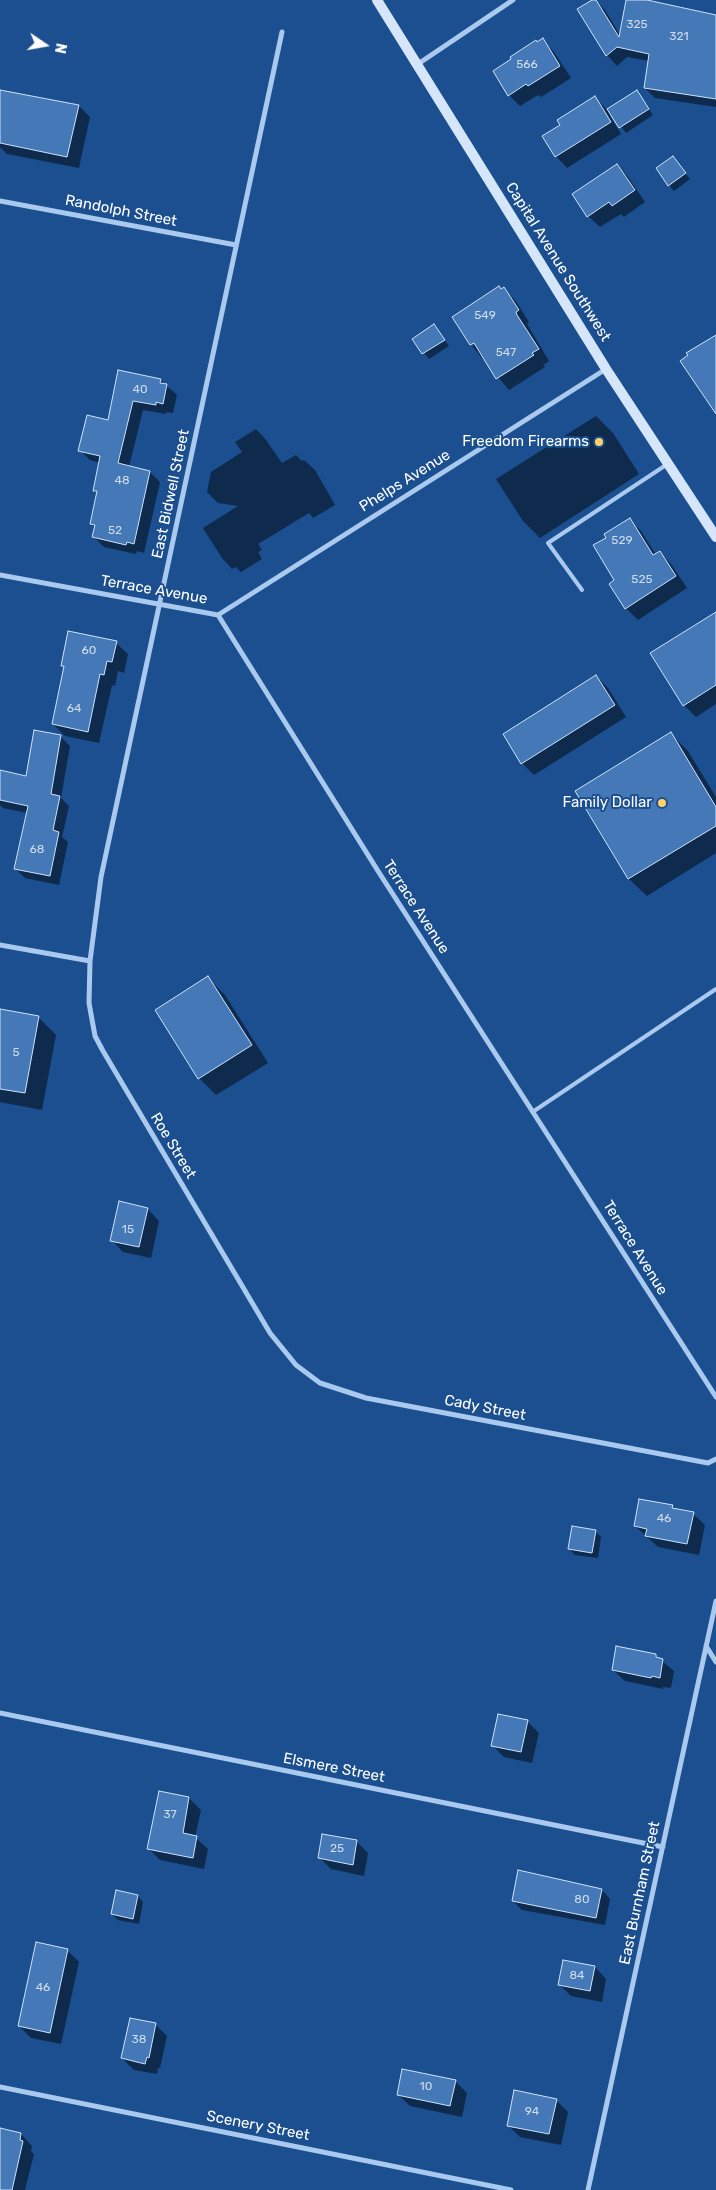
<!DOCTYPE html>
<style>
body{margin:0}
#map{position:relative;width:716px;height:2190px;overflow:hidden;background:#1b4f8f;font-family:Rubik,sans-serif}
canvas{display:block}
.north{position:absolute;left:20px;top:20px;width:50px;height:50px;-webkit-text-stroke:4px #1b4f8f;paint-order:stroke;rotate:102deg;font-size:14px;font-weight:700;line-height:20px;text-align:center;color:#fff}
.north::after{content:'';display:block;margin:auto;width:18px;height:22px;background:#fff;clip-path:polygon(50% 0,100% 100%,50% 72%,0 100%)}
</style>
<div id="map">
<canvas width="716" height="2190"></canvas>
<div class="north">N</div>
</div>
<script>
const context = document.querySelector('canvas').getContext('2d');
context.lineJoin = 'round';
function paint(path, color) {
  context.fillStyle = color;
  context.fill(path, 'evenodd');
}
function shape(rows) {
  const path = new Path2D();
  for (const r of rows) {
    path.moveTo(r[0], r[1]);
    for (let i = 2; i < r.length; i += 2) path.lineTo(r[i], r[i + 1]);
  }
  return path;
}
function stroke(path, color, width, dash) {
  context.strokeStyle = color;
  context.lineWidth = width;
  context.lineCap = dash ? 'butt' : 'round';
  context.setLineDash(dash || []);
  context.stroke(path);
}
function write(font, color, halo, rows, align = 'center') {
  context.font = font + ' Rubik,sans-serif';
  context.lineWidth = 4;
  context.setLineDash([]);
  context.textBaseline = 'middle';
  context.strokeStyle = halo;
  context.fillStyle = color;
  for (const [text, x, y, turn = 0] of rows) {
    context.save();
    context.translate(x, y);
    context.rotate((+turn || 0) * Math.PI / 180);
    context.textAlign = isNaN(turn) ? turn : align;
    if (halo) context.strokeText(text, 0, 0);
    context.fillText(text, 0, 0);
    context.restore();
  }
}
const shadow = shape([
 [595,0,605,10,620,35,627,0,641,0,716,15,716,107,655,98,645,88,649,61,627,57,617,66,607,55],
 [543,40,554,52,571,78,541,97,538,95,520,106,509,95,538,43],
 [636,91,653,115,626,133,612,114,610,116,621,134,567,168,556,156,562,125,595,98,607,110],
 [0,104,79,106,90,117,79,168,7,154,0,147],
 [673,158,690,179,674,191,669,185],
 [617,165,628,177,645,202,624,217,621,214,600,227,588,216],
 [504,289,515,300,529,322,527,324,549,361,543,365,545,367,509,390,472,346,480,341,472,343,472,346,454,318],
 [434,326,449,346,429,359,414,339],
 [119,371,160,380,177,395,173,413,166,412,166,414,143,410,129,467,150,472,160,482,144,553,137,551,136,554,104,547,94,537,96,528,91,524,98,494,94,490,100,463,90,460,80,450,109,421],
 [596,416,613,433,639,474,540,538,523,521,496,479],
 [256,429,266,440,282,463,296,455,302,461,304,460,315,470,335,505,313,518,309,513,258,544,262,550,258,552,262,559,241,572,236,567,232,569,222,558,203,528,238,506,218,503,207,492,211,472,242,452,235,442],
 [630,520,641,531,656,555,660,552,671,564,687,588,638,620,626,608,610,584,616,581,607,538],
 [716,613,716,704,696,717,684,705],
 [116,643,128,654,124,673,118,671,115,686,112,685,99,743,65,736,53,724,65,668,62,665],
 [596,676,608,688,626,717,534,775,522,763,504,734],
 [671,734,688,751,716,797,716,853,647,896,629,879,577,792],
 [60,736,70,746,61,798,69,806,62,837,68,842,59,885,25,878,16,869,28,813,3,808,0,805,0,771,27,777],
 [208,978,225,995,268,1063,216,1095,199,1078],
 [0,1011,38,1017,56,1035,42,1110,0,1102],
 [120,1203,148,1209,159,1221,151,1258,123,1252,112,1240],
 [672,1506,676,1510,693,1514,705,1525,699,1555,658,1547,635,1526],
 [595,1531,601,1537,598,1558,575,1555,569,1549],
 [656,1656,674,1671,671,1688,663,1687,663,1689,625,1681,613,1670],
 [527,1721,539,1733,532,1763,504,1757,492,1745],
 [160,1792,189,1798,201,1810,195,1837,208,1849,204,1869,160,1860,148,1848],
 [357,1842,368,1853,364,1876,331,1869,319,1857],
 [519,1872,602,1890,610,1899,605,1925,522,1910,513,1901],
 [117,1892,138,1896,143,1902,139,1924,118,1920,112,1914],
 [67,1950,79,1962,61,2044,31,2038,19,2026],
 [595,1967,606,1979,602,2002,571,1996,560,1985],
 [155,2024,167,2036,160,2068,158,2068,157,2074,134,2070,122,2058],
 [455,2081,467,2093,462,2117,410,2106,398,2094],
 [556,2100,568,2112,561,2145,520,2137,509,2126],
 [21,2134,32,2146,31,2151,34,2154,25,2190,1,2190]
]);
const building = shape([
 [592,0,596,0,619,37,626,0,647,0,716,15,716,99,644,88,649,54,617,47,606,56,577,9,592,0],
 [543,38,560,66,528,86,526,84,508,96,493,71,511,59,510,57,536,40,537,42,543,38],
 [0,90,79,105,67,157,0,143,0,90],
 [637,90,649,109,619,128,607,109,637,90],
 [595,96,611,122,555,157,542,136,560,125,557,120,595,96],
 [673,156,686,173,668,186,656,168,673,156],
 [617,164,635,190,612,206,609,202,587,217,572,194,617,164],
 [499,286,501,289,504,287,519,310,516,312,517,315,539,349,532,353,534,355,496,379,474,343,470,345,452,317,499,286],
 [434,324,445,340,422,354,412,339,434,324],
 [716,335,716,414,680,361,688,355,686,353,716,335],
 [118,370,161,379,160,383,167,384,163,404,156,402,156,405,133,401,118,463,150,471,134,544,127,542,126,545,92,537,95,525,90,524,97,491,93,491,100,456,78,451,87,415,108,420,118,370],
 [630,518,653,555,660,551,676,576,625,609,609,584,614,580,593,545,606,538,604,534,630,518],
 [716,612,716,685,683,706,650,653,716,612],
 [68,631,117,641,112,662,107,661,104,675,100,674,88,732,52,724,64,666,61,666,68,631],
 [596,675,615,705,521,764,503,734,596,675],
 [34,730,61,735,51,794,60,796,53,830,59,832,50,876,14,869,28,806,0,800,0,770,26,776,34,730],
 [671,732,716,807,716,826,628,879,575,791,671,732],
 [208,976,252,1045,198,1079,155,1010,208,976],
 [0,1009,39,1016,25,1093,0,1089,0,1009],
 [119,1201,148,1208,139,1247,110,1241,119,1201],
 [639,1499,673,1505,672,1508,694,1512,687,1544,645,1536,647,1529,634,1526,639,1499],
 [572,1526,596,1530,592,1553,568,1549,572,1526],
 [616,1646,656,1654,656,1657,663,1659,660,1678,652,1676,651,1678,612,1670,616,1646],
 [498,1714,528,1720,521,1752,491,1746,498,1714],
 [159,1791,189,1797,183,1833,197,1836,193,1858,147,1849,159,1791],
 [322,1834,357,1840,353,1865,318,1858,322,1834],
 [518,1870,602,1889,596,1918,512,1901,518,1870],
 [116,1890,138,1895,133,1919,111,1914,116,1890],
 [36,1942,68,1949,50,2033,18,2026,36,1942],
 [563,1960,595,1966,590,1991,558,1985,563,1960],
 [130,2018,156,2023,149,2058,147,2057,145,2064,121,2058,130,2018],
 [402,2069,456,2080,450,2106,397,2095,402,2069],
 [514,2090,557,2099,549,2134,507,2126,514,2090],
 [0,2128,21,2133,20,2140,23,2141,12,2190,0,2190,0,2128]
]);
const lane = shape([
 [582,590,548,543,666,465],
 [534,1111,716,989]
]);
const street = shape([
 [282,32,101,877,90,961,89,1003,95,1036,103,1051,270,1333,296,1365,320,1383,366,1398,708,1463,716,1459],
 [418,64,513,0],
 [0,201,236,245],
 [0,575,218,615,378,871,716,1397],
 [218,615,606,369],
 [0,945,90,961],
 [706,1646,716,1662],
 [0,1713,663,1847],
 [0,2087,511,2190],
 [588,2190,716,1601]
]);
const secondary = shape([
 [377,0,606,369,716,537]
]);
const markers = [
 [599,442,5,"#ffd166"],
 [662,803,5,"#ffd166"]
];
const numberNames = [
 ["325",637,25],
 ["321",679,37],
 ["566",527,65],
 ["549",485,316],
 ["547",506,353],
 ["40",140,390],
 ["48",122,481],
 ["52",115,531],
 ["529",622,541],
 ["525",642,580],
 ["60",89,651],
 ["64",74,709],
 ["68",37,850],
 ["5",16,1053],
 ["15",128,1230],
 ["46",664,1519],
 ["37",170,1815],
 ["25",337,1849],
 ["80",582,1900],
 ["84",577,1976],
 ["46",43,1988],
 ["38",139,2040],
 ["10",426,2087],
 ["94",532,2112]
];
const streetNames = [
 ["Randolph Street",121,211,11],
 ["Capital Avenue Southwest",558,262,58],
 ["Phelps Avenue",405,481,-32],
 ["East Bidwell Street",171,494,-78],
 ["Terrace Avenue",154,590,10],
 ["Terrace Avenue",416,907,57],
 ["Roe Street",173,1146,59],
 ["Terrace Avenue",635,1248,58],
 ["Cady Street",485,1408,11],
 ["Elsmere Street",334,1768,11],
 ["East Burnham Street",640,1893,-78],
 ["Scenery Street",258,2126,11]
];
const poiNames = [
 ["Freedom Firearms",589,442],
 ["Family Dollar",652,803]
];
paint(shadow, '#0007');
paint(building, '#4478b7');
stroke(building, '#cfe3fa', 1);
stroke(lane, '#a9c9ee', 4);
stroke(street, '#a9c9ee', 5);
stroke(secondary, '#d6e6fa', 10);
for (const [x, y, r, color] of markers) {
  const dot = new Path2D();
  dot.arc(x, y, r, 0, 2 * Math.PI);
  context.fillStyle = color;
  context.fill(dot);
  stroke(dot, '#1b4f8f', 2);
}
write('12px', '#d0dded', null, numberNames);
write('15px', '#fff', '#1b4f8f', streetNames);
write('15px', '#fff', '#1b4f8f', poiNames, 'right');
</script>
